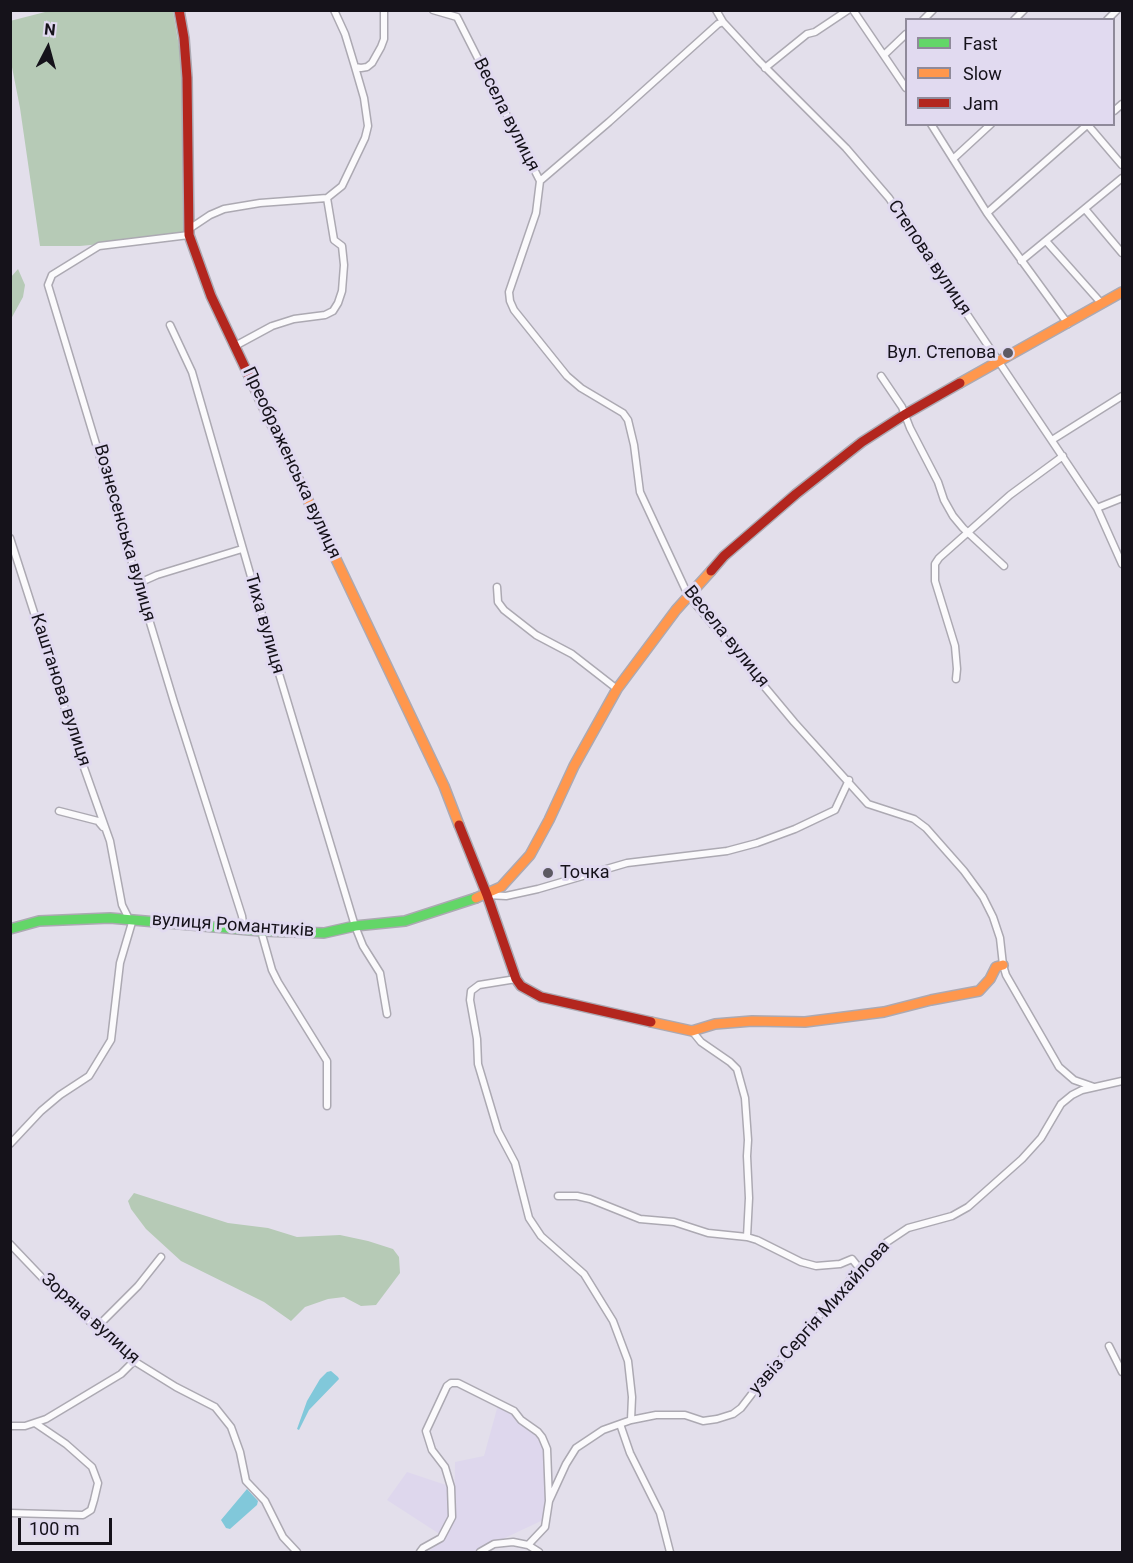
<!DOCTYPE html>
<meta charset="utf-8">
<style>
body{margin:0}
#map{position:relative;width:1133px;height:1563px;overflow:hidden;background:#e3dfeb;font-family:Roboto,sans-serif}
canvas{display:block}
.frame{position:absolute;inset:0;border:12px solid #15121a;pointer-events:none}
.legend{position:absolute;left:905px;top:18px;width:210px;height:108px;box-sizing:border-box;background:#e1daf0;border:2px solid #8f8a9a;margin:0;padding:8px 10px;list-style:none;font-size:18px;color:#15121a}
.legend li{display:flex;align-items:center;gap:12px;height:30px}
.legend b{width:30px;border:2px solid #8f8a9a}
.north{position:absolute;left:18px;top:18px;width:60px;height:60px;-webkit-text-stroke:4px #e1daf0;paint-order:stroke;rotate:6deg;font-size:16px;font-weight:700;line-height:24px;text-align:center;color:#15121a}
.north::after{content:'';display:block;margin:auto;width:21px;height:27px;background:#15121a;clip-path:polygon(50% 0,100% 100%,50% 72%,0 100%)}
.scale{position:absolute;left:18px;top:1518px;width:94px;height:27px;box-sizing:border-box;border:3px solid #15121a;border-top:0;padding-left:8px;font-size:18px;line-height:21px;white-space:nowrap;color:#15121a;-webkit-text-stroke:4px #e1daf0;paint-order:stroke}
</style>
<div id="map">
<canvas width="1133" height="1563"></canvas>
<div class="frame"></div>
<ul class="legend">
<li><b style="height:8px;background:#63d668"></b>Fast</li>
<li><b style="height:8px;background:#ff974d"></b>Slow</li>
<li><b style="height:8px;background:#b3261e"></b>Jam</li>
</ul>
<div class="north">N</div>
<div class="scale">100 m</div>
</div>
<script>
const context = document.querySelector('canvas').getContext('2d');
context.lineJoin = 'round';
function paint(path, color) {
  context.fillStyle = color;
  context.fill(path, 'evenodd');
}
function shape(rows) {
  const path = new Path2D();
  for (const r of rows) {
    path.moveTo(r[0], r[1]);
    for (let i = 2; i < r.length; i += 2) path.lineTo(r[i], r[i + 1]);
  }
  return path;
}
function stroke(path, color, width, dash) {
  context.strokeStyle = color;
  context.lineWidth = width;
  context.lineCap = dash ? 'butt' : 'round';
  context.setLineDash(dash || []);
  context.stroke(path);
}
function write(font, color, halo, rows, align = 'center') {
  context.font = font + ' Roboto,sans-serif';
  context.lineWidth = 6;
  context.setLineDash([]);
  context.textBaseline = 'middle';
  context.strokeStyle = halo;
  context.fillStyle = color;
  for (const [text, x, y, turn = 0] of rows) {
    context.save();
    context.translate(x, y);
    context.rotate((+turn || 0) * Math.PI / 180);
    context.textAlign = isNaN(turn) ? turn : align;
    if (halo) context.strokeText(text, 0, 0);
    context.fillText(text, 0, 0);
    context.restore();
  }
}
const built = shape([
 [498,1405,534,1428,550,1449,543,1520,490,1545,482,1552,428,1552,442,1540,454,1520,455,1462,484,1456],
 [407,1472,449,1486,450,1518,441,1535,387,1500]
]);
const green = shape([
 [49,11,173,11,182,64,183,236,80,246,40,246,20,108,11,62,10,21],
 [18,269,25,285,23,297,11,319,11,277],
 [134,1193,228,1223,268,1228,297,1237,340,1235,368,1241,393,1249,399,1257,400,1273,376,1305,361,1306,344,1297,328,1299,305,1307,291,1321,264,1302,181,1261,146,1229,131,1209,128,1201]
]);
const water = shape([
 [331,1371,338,1377,339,1379,309,1410,299,1430,297,1429,307,1401,320,1379,327,1372],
 [247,1489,258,1501,257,1505,230,1529,226,1528,221,1520]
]);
const street = shape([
 [334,10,345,34,355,67,361,68,367,67,372,63,381,47,384,39,384,10],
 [433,10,457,17,540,181,536,213,509,292,510,301,514,310,567,376,581,388,623,413,628,420,634,445,640,492,688,595,794,722,868,804,914,819,926,828,964,871,983,897,993,917,1000,938,1003,965,1006,975,1059,1067,1074,1080,1094,1087],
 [716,10,723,22,759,61,846,148,889,198,1097,508,1122,564],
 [853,10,906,88],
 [923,20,933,10],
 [1014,20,1024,10],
 [1107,20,1117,10],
 [884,55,906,34],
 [765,68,807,34,815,32,848,10],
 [1114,111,1122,104],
 [931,124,987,213,1068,324],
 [1087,124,1122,165],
 [953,159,991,124],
 [540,181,609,122,718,24,723,22],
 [1085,209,1122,253],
 [987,213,1087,125],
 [189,229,210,215,224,209,260,203,327,198,342,186,365,138,368,126,364,98,355,67],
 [189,235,99,246,52,275,48,285,174,702,242,916,244,930],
 [1046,241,1102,304],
 [1021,261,1122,178],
 [170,325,192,372,277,667,355,926,363,946,380,973,387,1014],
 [235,346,272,326,294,319,325,315,333,311,338,303,342,291,344,265,342,246,334,240,327,198],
 [881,376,902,407,910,428,938,482,944,500,953,516,963,528,1004,566],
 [1052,440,1122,396],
 [1097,508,1122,498],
 [10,538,82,762,110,841,122,905,129,919],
 [139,583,157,575,242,549],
 [497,587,498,602,504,610,536,635,572,654,617,689],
 [956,679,957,669,955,646,935,581,935,564,939,558,1010,495,1063,456],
 [59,811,98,821,103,827],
 [487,895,506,896,538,889,627,863,727,851,757,843,795,829,835,810,849,780],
 [261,931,272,970,278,982,327,1061,327,1106],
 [516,979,479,985,471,991,470,1000,477,1039,478,1064,498,1131,515,1163,529,1218,541,1236,584,1274,613,1321,628,1361,632,1397,631,1420],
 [692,1031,701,1042,730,1062,737,1069,745,1098,748,1140,747,1156,749,1198,747,1237],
 [10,1144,41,1111,60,1095,89,1076,111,1040,120,963,133,919],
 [558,1196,577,1196,590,1199,640,1219,674,1222,708,1233,747,1237,757,1240,801,1262,816,1266,840,1264,852,1259,860,1269],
 [10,1244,51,1287,134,1361,176,1387,215,1407,231,1427,240,1452,246,1481,265,1501,283,1537,297,1552],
 [97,1327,138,1286,161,1257],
 [1109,1346,1122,1372],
 [620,1424,630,1453,660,1513,670,1552],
 [10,1426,25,1426,46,1419,121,1374,134,1361],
 [549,1501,566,1464,576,1448,603,1430,631,1420,656,1415,685,1415,703,1421,717,1419,733,1414,741,1408,761,1382,860,1269,887,1242,908,1228,952,1216,968,1207,1022,1159,1041,1138,1061,1104,1072,1095,1082,1090,1122,1081],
 [10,1513,83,1515,91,1510,94,1500,98,1483,92,1467,66,1444,35,1423],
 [420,1552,423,1548,441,1538,452,1517,451,1487,445,1467,432,1450,426,1431,447,1386,451,1383,458,1383,514,1411,521,1420,538,1432,542,1437,547,1449,549,1501,545,1527,528,1545],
 [480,1552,494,1544,513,1542,528,1545,539,1552]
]);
const fast = shape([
 [10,929,39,921,110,918,261,931,324,933,355,926,405,921,476,898]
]);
const slow = shape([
 [960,383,1122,292],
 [295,473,444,786,459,825],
 [476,898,501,887,530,855,549,820,574,766,617,689,676,610,711,571],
 [651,1022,692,1031,715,1024,752,1021,805,1022,884,1012,931,1000,979,991,990,979,996,967,1003,965]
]);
const jam = shape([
 [179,10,184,38,187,78,189,235,211,296,295,473],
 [711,571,724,556,796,494,862,442,904,415,960,383],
 [459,825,487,895,516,979,521,986,541,997,651,1022]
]);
const markers = [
 [1008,353,6,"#5d5a63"],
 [548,873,6,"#5d5a63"]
];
const streetNames = [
 ["Весела вулиця",506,115,63],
 ["Степова вулиця",929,258,56],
 ["Преображенська вулиця",291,463,65],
 ["Вознесенська вулиця",124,533,74],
 ["Тиха вулиця",264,624,74],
 ["Весела вулиця",726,637,51],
 ["Каштанова вулиця",60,690,72],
 ["вулиця Романтиків",233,926,4],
 ["узвіз Сергія Михайлова",820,1318,-48],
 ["Зоряна вулиця",90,1319,42]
];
const poiNames = [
 ["Вул. Степова",996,353],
 ["Точка",560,873,"left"]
];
paint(built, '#ded7ed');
paint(green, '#b6cab6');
paint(water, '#81c8da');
stroke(street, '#aca9b2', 9);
stroke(fast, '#aca9b2', 12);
stroke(slow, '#aca9b2', 12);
stroke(jam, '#aca9b2', 12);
stroke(street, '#fbfafc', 6);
stroke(fast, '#63d668', 9);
stroke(slow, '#ff974d', 9);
stroke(jam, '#b3261e', 9);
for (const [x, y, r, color] of markers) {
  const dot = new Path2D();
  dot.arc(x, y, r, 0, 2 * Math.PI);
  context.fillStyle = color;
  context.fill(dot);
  stroke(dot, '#e1daf0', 2);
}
write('18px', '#15121a', '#e1daf0', streetNames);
write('18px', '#15121a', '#e1daf0', poiNames, 'right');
</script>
